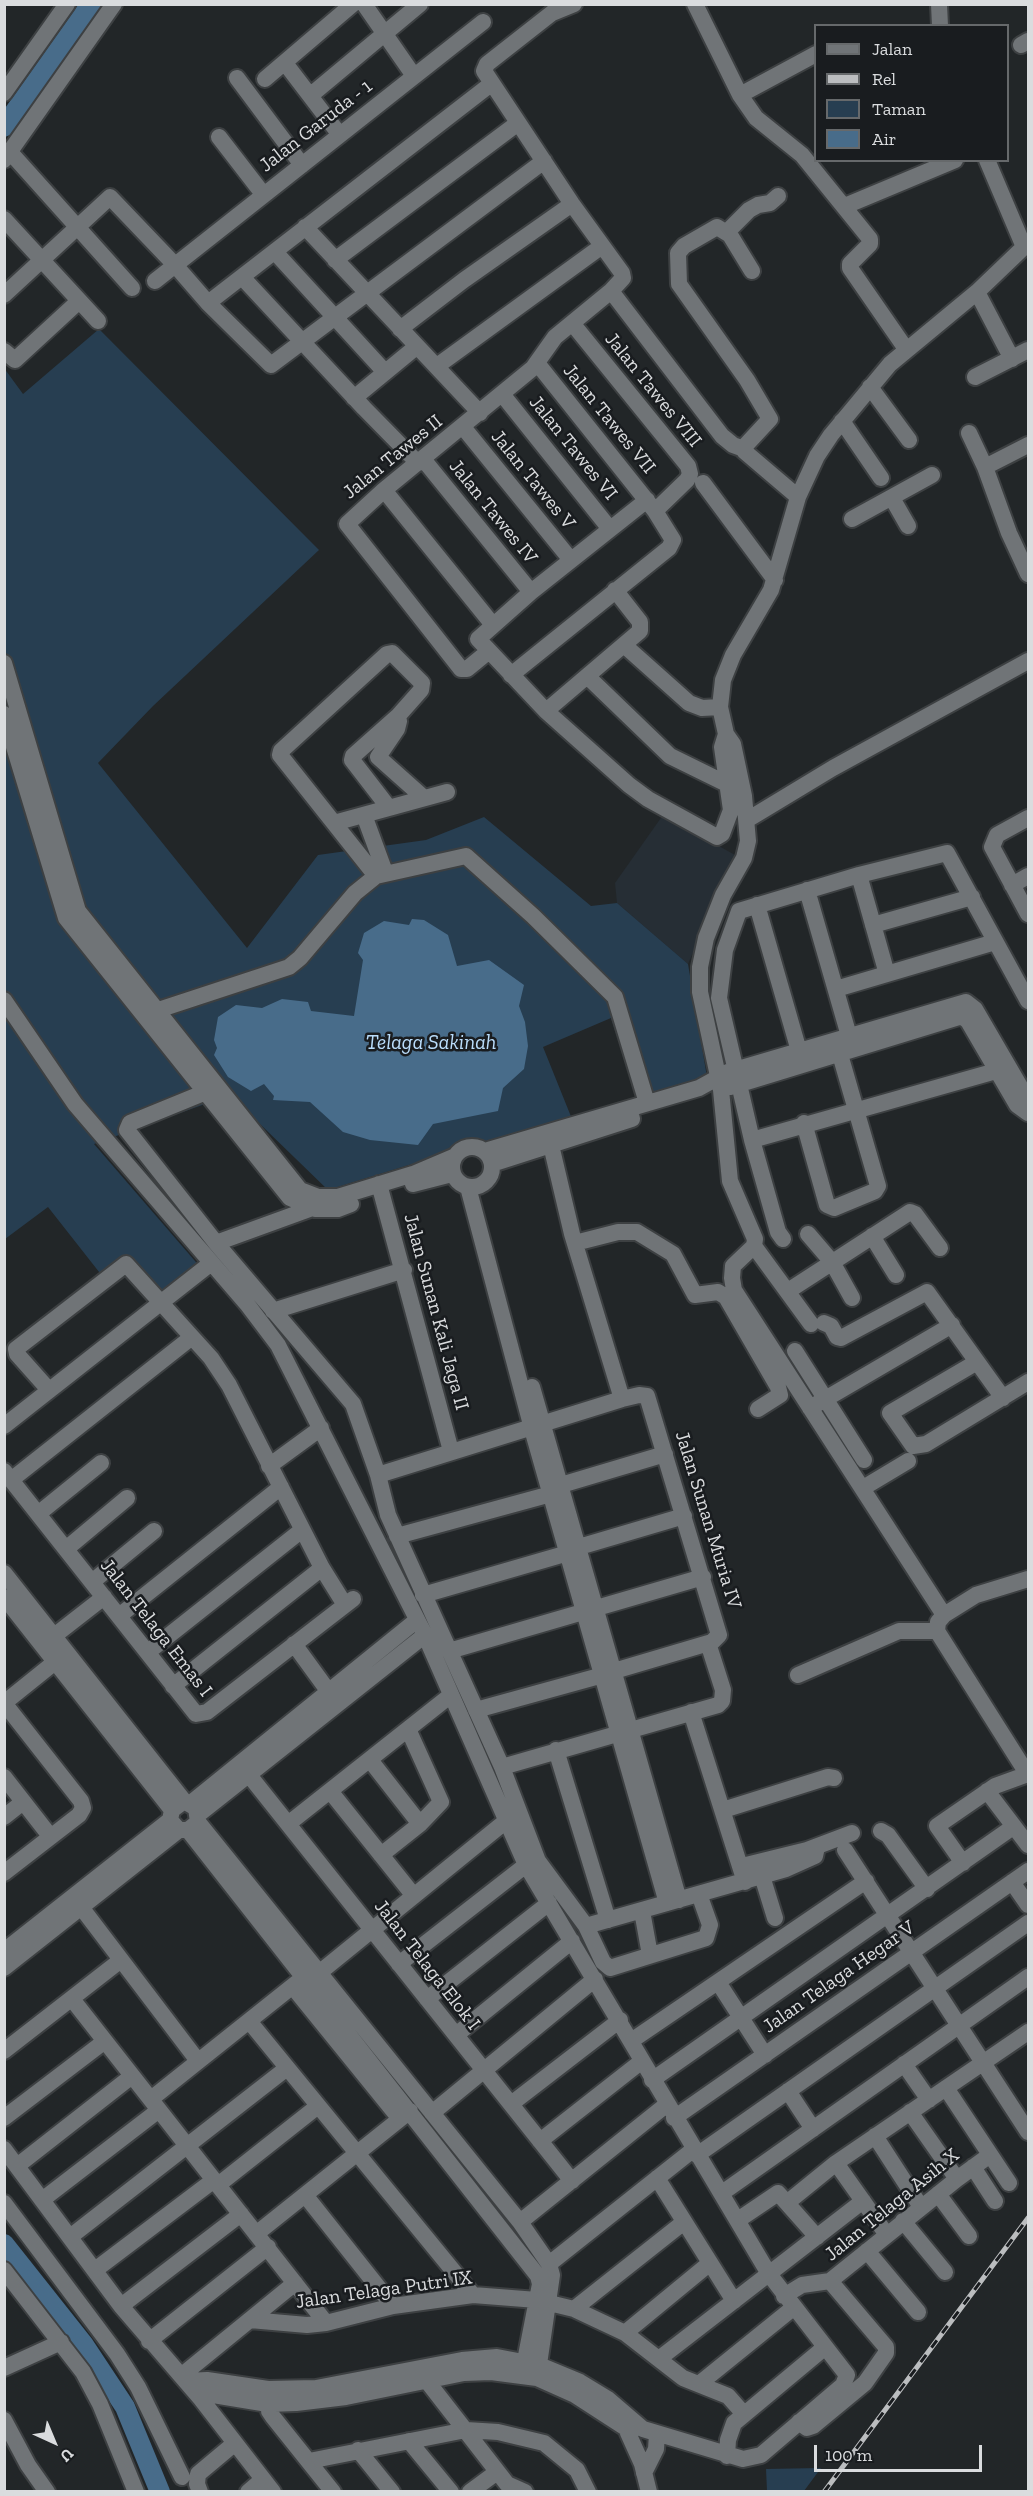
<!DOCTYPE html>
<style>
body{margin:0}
#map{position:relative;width:1033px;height:2496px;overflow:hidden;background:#222628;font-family:"Zilla Slab",serif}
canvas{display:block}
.frame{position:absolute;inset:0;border:6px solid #dadcde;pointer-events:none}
.legend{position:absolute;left:814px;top:24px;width:195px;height:138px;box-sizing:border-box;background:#191c1f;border:2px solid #66696b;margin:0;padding:8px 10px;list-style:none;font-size:18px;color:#dadcde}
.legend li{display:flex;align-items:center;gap:12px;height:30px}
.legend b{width:30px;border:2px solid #66696b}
.north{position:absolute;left:24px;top:2412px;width:60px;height:60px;-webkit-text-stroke:4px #191c1f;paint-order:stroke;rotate:136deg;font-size:16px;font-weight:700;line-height:24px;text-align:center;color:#dadcde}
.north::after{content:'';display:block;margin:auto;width:21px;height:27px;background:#dadcde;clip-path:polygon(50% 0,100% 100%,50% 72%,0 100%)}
.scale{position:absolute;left:814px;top:2445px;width:168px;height:27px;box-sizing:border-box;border:3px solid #dadcde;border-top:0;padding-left:8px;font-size:18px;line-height:21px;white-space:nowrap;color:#dadcde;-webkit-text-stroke:4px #191c1f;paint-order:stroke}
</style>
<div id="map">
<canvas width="1033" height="2496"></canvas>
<div class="frame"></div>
<ul class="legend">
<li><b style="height:8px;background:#707477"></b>Jalan</li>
<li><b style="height:8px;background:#bbbdbf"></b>Rel</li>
<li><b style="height:16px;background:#273e51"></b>Taman</li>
<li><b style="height:16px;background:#486c8a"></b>Air</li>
</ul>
<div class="north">U</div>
<div class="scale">100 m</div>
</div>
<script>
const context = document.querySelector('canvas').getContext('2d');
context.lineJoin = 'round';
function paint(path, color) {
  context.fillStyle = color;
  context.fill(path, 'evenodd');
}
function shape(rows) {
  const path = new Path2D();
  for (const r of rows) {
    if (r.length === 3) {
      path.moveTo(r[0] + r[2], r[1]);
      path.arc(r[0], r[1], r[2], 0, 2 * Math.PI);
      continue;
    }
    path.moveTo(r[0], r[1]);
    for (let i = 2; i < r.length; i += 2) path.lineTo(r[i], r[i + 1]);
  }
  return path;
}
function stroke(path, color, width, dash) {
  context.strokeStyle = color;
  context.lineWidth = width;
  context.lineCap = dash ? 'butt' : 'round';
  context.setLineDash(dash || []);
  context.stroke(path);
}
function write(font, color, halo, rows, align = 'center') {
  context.font = font + ' "Zilla Slab",serif';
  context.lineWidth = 5;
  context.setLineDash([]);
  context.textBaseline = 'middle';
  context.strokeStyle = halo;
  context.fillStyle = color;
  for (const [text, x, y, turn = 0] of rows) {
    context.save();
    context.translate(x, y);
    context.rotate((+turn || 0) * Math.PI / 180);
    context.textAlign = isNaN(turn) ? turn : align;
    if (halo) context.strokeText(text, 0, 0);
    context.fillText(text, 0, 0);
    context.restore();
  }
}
const built = shape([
 [663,815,735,855,688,964,617,903,615,883]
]);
const green = shape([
 [99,329,319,550,153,706,98,763,247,948,318,855,426,840,484,817,591,906,617,903,688,964,707,1077,637,1097,611,1018,543,1047,572,1119,490,1140,328,1190,230,1095,94,1144,201,1268,159,1299,127,1258,103,1277,48,1207,5,1239,4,368,23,394],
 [821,2468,804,2491,767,2491,766,2469]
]);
const water = shape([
 [412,919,424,920,448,935,457,966,489,960,524,985,519,1006,525,1022,528,1046,524,1069,503,1088,498,1111,433,1124,418,1145,370,1140,343,1132,310,1102,273,1100,274,1096,264,1084,251,1091,228,1077,214,1055,217,1048,214,1040,218,1017,236,1005,262,1008,282,999,308,1002,311,1011,354,1016,363,960,358,953,364,933,384,921,409,925]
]);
const river = shape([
 [4,127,91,4],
 [4,2244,84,2345,125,2407,160,2492]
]);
const minor = shape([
 [364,4,414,76],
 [695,4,740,95,756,118,802,155,870,239,870,244,850,264,850,268,906,349],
 [939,4,940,26],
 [1021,45,1028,41],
 [285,63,340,135],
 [237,78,302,165],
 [265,79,353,4],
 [4,93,67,4],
 [311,95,420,4],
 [740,95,816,54],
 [219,137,263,194],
 [10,152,132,288],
 [4,160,114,4],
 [987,160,1024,247,977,292,890,364,831,435,817,456,798,497,771,590,733,655,723,680,720,707,726,734,733,744,744,796,748,841,744,858,723,895,706,938,700,967,700,992,721,1090,730,1181,755,1239,754,1246,733,1266,732,1278,734,1290,944,1615,938,1622,937,1631,1028,1775],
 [845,206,955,160],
 [4,219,98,321],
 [305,227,480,413],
 [727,232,749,210,758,205,770,203,778,196],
 [275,252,385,372],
 [335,260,518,123],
 [752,271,730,235,717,227,684,246,678,253,679,284,747,380,770,419,745,446,744,451,798,497],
 [242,277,364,408,418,463],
 [155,281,483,22],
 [611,291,722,436,733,445,744,449],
 [977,292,1012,359],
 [4,295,110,197,175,265,208,303,271,365,544,161],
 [208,303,491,84],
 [572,323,688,466,690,474,687,480,655,511],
 [400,329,464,280,572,204],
 [4,351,15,360,79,301],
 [437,366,602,246],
 [975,377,1028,350],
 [870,387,909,440],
 [502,394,610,529],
 [354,398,416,347],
 [842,421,881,478],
 [463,427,571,560],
 [969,433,985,467],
 [1028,445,985,467,1009,533,1028,574],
 [423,459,531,592],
 [703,483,775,580],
 [384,490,493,625],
 [892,498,908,526],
 [647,500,531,592,478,639,546,711,629,785,648,799,717,837,722,834,731,810,722,747,726,734],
 [852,519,932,475],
 [624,645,689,703,702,708,720,707],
 [489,651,467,669,461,669,347,524,384,490,533,368,555,337,611,291,623,278,622,273,572,204,484,71,487,64,552,13,574,4],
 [4,663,78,911,300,1190,318,1197,338,1197,413,1174,453,1157],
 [511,675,669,548,673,540,655,511,537,363],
 [587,676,670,756,727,784],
 [546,711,640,631,640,622,615,590],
 [4,714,66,918,290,1198,315,1209,338,1209,351,1204],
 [399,721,397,729,378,757,424,798],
 [364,815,385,872],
 [1028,818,997,835,992,847,1028,914],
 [747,820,833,768,1028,661],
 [334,823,447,792],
 [859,875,887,974],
 [376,876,280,755,281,751,387,654,392,653,422,683,421,690,398,716,353,756,352,760,389,808],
 [1012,885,1028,876],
 [807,890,849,1036],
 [757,905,799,1051],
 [873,925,972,897],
 [836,989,995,942],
 [4,1000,75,1104,247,1304,278,1345,425,1635,526,1865,769,2274,847,2375,843,2385,761,2455,743,2459,643,2429,608,2399,580,2382,539,2365,497,2357,462,2360,316,2388,268,2389,207,2380,186,2381],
 [149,1013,289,967,300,958,355,893,376,876,466,856,533,916,615,997,647,1103],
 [218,1087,130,1123,127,1130,216,1243,353,1404,378,1475,388,1515,502,1767,538,1861,586,1926,786,1869,815,1856,817,1847],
 [730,1087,962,1016,968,1021,1017,1105,1028,1113],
 [804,1123,827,1205,834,1208,875,1191,878,1186,837,1044],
 [752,1140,996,1071],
 [551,1145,572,1234,622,1399],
 [472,1167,20],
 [485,1151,699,1088,728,1072,966,1002,975,1009,1028,1100],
 [492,1164,632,1119,631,1115],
 [379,1184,451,1451],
 [413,1184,452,1174],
 [468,1187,534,1436,667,1903],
 [808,1234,832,1262,852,1298],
 [872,1236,896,1275],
 [783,1239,778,1232,752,1140,719,998,725,950,739,911,859,875,947,853,1028,1001],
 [216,1243,315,1207],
 [575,1243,618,1232,637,1232,673,1254,695,1295,718,1292,726,1297,778,1387,780,1395,758,1409],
 [754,1246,811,1324],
 [788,1291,910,1212,915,1214,940,1248],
 [273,1311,404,1270],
 [824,1323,831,1326,837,1337,841,1338,927,1292,1003,1398],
 [795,1351,864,1460],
 [977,1362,890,1413,913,1446,926,1444,1028,1382],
 [532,1387,679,1900],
 [49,1390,17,1354,16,1349,126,1264,211,1358,229,1385,322,1568,345,1605],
 [810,1408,952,1325],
 [4,1426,210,1264],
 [269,1466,321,1428],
 [4,1471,196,1714,207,1712,353,1599],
 [378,1475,622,1399,639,1395,647,1396,719,1635,712,1642,614,1671],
 [11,1480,192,1337],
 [561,1485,665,1454],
 [863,1488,908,1461],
 [38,1514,101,1463],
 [397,1536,551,1494],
 [579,1547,684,1516],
 [66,1549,127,1498],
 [4,1573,184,1801],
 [92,1582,154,1531],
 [423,1595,568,1553],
 [4,1597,172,1810],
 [944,1615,976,1595,1028,1579],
 [119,1616,281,1487],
 [54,1636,104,1597],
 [294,1644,329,1692],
 [449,1651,703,1577],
 [148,1652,302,1530],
 [798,1675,899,1631,937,1631],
 [173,1686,322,1568],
 [4,1703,81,1801,83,1808,79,1815,4,1873],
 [4,1703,55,1662],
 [476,1710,603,1675],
 [691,1712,745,1882],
 [556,1750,608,1920],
 [370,1760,420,1824],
 [502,1767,718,1705,722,1701,723,1690,708,1643],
 [249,1775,572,2181],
 [4,1777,50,1836],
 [330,1791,414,1896],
 [987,1791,1028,1845],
 [191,1803,417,1620],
 [723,1810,828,1777,834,1778],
 [199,1814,425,1635],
 [4,1817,23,1802],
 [198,1822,188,1830,179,1830,170,1820,172,1810,184,1801,196,1808,198,1822,520,2222,549,2264,552,2275,537,2378],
 [288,1824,451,1695],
 [188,1830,538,2276,540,2284,522,2376],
 [881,1831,888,1835,927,1889],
 [845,1850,1028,2132],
 [381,1855,420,1824,441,1802,408,1729],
 [963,1863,937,1826,995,1786,1028,1774],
 [742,1866,807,1850,852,1833],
 [762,1876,775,1918],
 [1012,1882,1028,1905],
 [81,1907,198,2061],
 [642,1911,650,1955],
 [586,1926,603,1962,610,1968,706,1938,710,1925,699,1894],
 [4,1951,170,1820],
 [399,1964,526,1865],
 [4,1968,179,1830],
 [319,1973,506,1821],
 [718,1982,765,2055],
 [293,1987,400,2119],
 [72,1999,326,2323],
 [427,1999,549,1903],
 [249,2021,473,2295],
 [456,2035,572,1941],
 [631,2041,866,1881],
 [4,2051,121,1960],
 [904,2064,929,2100],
 [652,2080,1013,1827],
 [946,2088,1009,2183],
 [788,2091,813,2129],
 [151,2099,304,1977],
 [511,2104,620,2020],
 [910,2112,957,2179],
 [432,2113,595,1979],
 [4,2118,105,2041],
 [674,2118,1028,1871],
 [875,2136,921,2207],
 [540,2141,642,2061],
 [4,2149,121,2306,201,2399,273,2492],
 [697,2155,1028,1923],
 [836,2163,887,2235],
 [17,2166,132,2076],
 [973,2167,995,2201],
 [657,2178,734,2301],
 [218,2185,318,2106],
 [722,2193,1028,1977],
 [938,2194,969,2236],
 [305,2195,393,2306],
 [42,2200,159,2110],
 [788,2202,836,2163,1028,2032],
 [4,2203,117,2354,138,2387,182,2477],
 [738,2220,778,2193,817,2237],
 [903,2221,945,2272],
 [520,2222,666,2105],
 [256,2234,410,2111],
 [70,2237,287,2068],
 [867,2251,918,2312],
 [549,2264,694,2149],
 [4,2270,83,2372,100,2404,136,2492],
 [95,2270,214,2180],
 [784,2296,802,2285,830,2281,957,2179,990,2155],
 [121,2306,241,2214],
 [574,2309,684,2222],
 [250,2320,307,2325,326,2323,393,2306,473,2295,537,2300,574,2309,625,2333,683,2378,728,2396,743,2413],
 [625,2333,710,2263],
 [149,2341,268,2247],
 [660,2358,863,2201],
 [4,2368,61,2342],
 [181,2376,295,2283],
 [427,2381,507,2484,525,2492],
 [699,2384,793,2308],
 [195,2392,268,2404,296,2403,346,2397,464,2373,491,2372,537,2378,575,2395,629,2430,633,2430],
 [268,2393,269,2411,273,2417,333,2492],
 [4,2420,28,2465,47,2492],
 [633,2422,628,2433,642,2464,649,2492],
 [799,2422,807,2428,813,2426,865,2383,886,2353,886,2347,830,2281],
 [409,2441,451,2492],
 [358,2450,392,2492],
 [727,2456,728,2440,734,2423,824,2348],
 [309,2461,466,2430,498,2432,544,2443,577,2470,588,2492],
 [644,2473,656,2449,657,2434],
 [200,2492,197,2484,198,2474,235,2443],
 [248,2492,263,2479],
 [470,2492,497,2472]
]);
const rail = shape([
 [824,2492,1028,2218]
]);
const streetNames = [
 ["Jalan Garuda - 1",316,126,-38],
 ["Jalan Tawes VIII",653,390,51],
 ["Jalan Tawes VII",609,419,51],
 ["Jalan Tawes VI",573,448,51],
 ["Jalan Tawes II",393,457,-39],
 ["Jalan Tawes V",533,480,51],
 ["Jalan Tawes IV",493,512,51],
 ["Jalan Sunan Kali Jaga II",436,1312,75],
 ["Jalan Sunan Muria IV",708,1520,73],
 ["Jalan Telaga Emas I",156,1628,52],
 ["Jalan Telaga Elok I",427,1965,52],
 ["Jalan Telaga Hegar V",839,1977,-35],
 ["Jalan Telaga Asih X",892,2205,-39],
 ["Jalan Telaga Putri IX",384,2290,-8]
];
const waterNames = [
 ["Telaga Sakinah",431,1043]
];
paint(built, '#262e35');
paint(green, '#273e51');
paint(water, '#486c8a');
stroke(river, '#486c8a', 20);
stroke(minor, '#3d4042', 20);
stroke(minor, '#707477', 16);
stroke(rail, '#bbbdbf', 5);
stroke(rail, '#191c1f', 3, [9]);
write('20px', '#dadcde', '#191c1f', streetNames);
write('italic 21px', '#baddfb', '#191c1f', waterNames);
</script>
